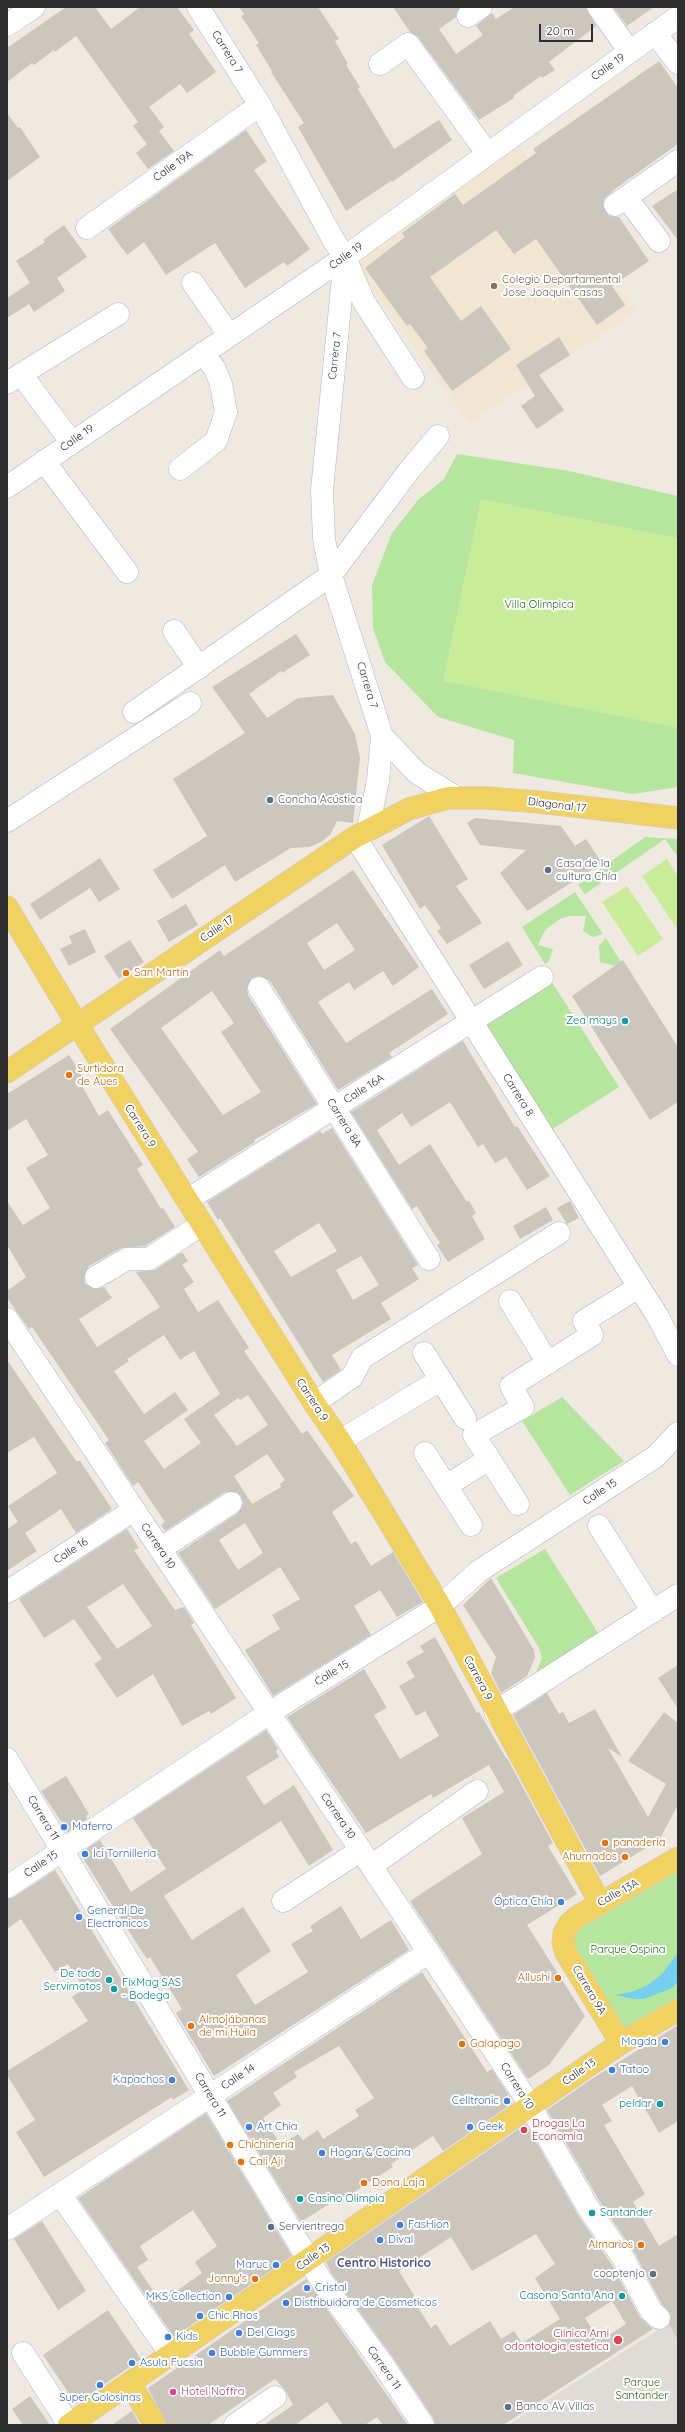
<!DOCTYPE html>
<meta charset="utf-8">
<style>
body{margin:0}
#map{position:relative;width:685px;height:2432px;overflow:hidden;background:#efe9e1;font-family:Quicksand,sans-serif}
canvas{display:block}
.frame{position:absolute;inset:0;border:8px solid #2e2e2e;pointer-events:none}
.scale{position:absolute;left:539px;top:24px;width:54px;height:18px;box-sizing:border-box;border:2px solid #2e2e2e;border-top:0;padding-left:5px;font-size:12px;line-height:14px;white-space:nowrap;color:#2e2e2e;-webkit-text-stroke:3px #fff;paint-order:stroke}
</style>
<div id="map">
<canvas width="685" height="2432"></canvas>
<div class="frame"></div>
<div class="scale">20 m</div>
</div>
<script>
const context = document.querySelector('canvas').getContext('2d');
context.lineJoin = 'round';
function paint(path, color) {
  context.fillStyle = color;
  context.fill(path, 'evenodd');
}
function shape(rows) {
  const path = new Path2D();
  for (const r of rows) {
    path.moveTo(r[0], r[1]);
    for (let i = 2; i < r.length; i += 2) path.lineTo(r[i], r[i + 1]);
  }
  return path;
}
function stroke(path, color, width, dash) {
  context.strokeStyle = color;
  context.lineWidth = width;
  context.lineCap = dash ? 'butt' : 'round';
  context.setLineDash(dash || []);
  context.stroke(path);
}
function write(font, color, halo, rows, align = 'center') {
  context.font = font + ' Quicksand,sans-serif';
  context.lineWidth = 4;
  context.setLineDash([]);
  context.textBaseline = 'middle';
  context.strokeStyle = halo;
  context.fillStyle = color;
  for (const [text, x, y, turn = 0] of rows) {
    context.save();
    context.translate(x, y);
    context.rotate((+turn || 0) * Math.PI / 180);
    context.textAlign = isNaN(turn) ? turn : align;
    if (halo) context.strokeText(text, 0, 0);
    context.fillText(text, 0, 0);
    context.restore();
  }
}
const education = shape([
 [516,142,636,311,469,423,352,261]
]);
const green = shape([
 [457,454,569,471,678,496,678,787,633,794,513,773,514,740,438,717,385,662,373,628,372,585,392,533,418,500,444,479],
 [645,837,678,839,678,857,665,839,585,894,578,885],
 [575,892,603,934,593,937,583,931,586,916,569,916,560,919,545,930,538,945,553,949,549,961,545,964,522,927],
 [606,938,621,962,617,966,600,962,599,946],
 [546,973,619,1087,543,1135,472,1021],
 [562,1397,624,1461,570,1495,522,1421],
 [545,1549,600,1636,534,1678,542,1658,539,1648,496,1578],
 [678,1866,678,2000,622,2033,576,1960,571,1931]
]);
const pitch = shape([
 [481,499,678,538,678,728,443,681],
 [667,859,678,876,677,929,642,876],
 [627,886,663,939,638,956,602,902]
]);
const plaza = shape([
 [678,2296,678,2318,668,2324,678,2341,678,2425,508,2425,656,2331,657,2308]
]);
const water = shape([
 [678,1953,678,1982,672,1988,644,1999,633,1999,616,1995,634,1991,648,1985,662,1974]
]);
const building = shape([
 [66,7,95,7,111,29,140,7,177,7,194,30,189,34,216,72,187,93,180,84,149,107,164,127,159,131,174,151,148,169,136,153,147,144,133,126,138,122,76,36,55,52,54,50,34,65,32,63,7,82,7,48],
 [239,7,318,7,339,39,335,41,348,64,346,65,360,87,358,89,394,149,439,120,452,140,392,182,391,181,346,211,298,127,304,123,271,72,272,71,256,45,259,43,241,16,244,14],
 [393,7,460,7,456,17,439,29,456,54,483,35,476,26,492,13,496,19,514,7,586,7,596,26,549,62,555,70,542,78,541,76,513,96,514,98,479,120,418,37,410,32],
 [613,7,654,7,627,26],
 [659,61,678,88,678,144,615,189,604,199,603,206,609,216,619,217,649,261,612,286,625,305,597,325,536,239,514,254,496,230,430,277,461,321,481,306,511,349,452,391,424,351,428,348,410,324,407,326,365,268,405,237,402,233,455,194,463,205,536,153,533,149],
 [7,113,18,128,20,127,40,157,7,181],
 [246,130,267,161,254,170,310,249,287,266,284,262,245,288,215,243,166,275,144,242,127,255,108,229],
 [678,189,678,240,652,206],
 [64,225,87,257,57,278,65,291,34,312,29,304,7,318,7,298,30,283,16,261,45,242,43,240],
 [559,337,570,355,539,375,564,410,537,429,521,406,535,396,516,365],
 [296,634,310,655,282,673,281,671,249,694,267,718,298,698,333,695,355,734,360,758,353,823,337,821,330,835,321,842,309,847,291,848,235,882,225,865,172,899,153,870,207,836,173,779,245,733,212,687],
 [429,816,468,879,456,886,482,923,447,944,437,931,441,928,425,905,420,909,382,845],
 [475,818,561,826,575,846,586,839,602,863,527,911,500,873,526,850,480,845,467,823],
 [100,858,120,889,99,902,90,888,40,920,30,904],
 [353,870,419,967,393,986,383,971,354,990,349,982,318,1002,346,1043,432,989,448,1014,389,1053,392,1057,338,1090,270,981,259,976,252,978,247,988,248,995,317,1104,254,1140,255,1142,199,1177,187,1159,198,1152,110,1029,220,950,224,956],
 [337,923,355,950,324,970,307,943],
 [212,991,234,1023,221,1032,261,1092,223,1115,161,1028],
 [186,904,198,925,169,942,157,921],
 [85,929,96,952,69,966,60,949,72,943,69,936],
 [130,940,144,962,119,979,104,956],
 [508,941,523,965,484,989,469,965],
 [623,960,678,1047,678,1102,650,1120,572,996],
 [463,1041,515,1127,517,1126,550,1176,527,1190,506,1157,495,1163,483,1144,478,1147,450,1102,411,1127,402,1113,377,1130,399,1165,430,1144,467,1202,469,1201,476,1213,472,1216,485,1239,448,1262,437,1245,440,1243,429,1226,417,1206,412,1209,351,1112],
 [69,1055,87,1083,82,1086,99,1116,108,1110,143,1165,137,1169,161,1209,163,1208,175,1227,145,1246,121,1248,89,1266,84,1277,85,1284,96,1289,104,1287,112,1298,79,1319,97,1347,160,1307,136,1272,155,1270,182,1252,188,1261,182,1265,194,1282,184,1289,198,1312,218,1300,249,1348,244,1351,302,1434,307,1430,354,1496,332,1512,351,1544,356,1541,371,1566,393,1552,423,1602,397,1617,380,1590,354,1606,371,1635,273,1696,245,1650,280,1629,272,1615,300,1599,280,1567,215,1609,178,1553,238,1513,243,1503,241,1496,236,1492,225,1492,165,1531,161,1525,165,1522,138,1482,133,1486,105,1443,109,1440,32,1327,29,1329,7,1298,7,1291,26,1277,7,1245,7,1201,23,1225,50,1208,26,1168,48,1155,26,1119,7,1131,7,1094],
 [164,1335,180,1360,194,1351,220,1394,184,1419,201,1443,164,1469,144,1441,188,1410,175,1392,144,1414,114,1371,129,1361,127,1359],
 [248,1395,268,1425,237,1446,214,1415,238,1398,240,1400],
 [267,1454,285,1480,280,1484,281,1487,252,1504,234,1476],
 [245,1523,263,1553,238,1570,219,1540],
 [332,1128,418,1265,412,1268,419,1279,381,1303,391,1319,332,1355,341,1370,323,1382,220,1218,218,1220,207,1202,320,1131,322,1134],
 [319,1223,337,1251,291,1277,274,1251],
 [361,1256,379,1285,353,1300,336,1270],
 [570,1201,579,1218,567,1224,557,1208],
 [546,1207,553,1220,520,1239,513,1226],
 [7,1360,76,1461,80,1461,112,1509,76,1533,61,1509,25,1533,37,1551,7,1571,7,1529,18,1522,8,1506,57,1473,34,1437,7,1453],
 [127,1529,139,1548,134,1550,175,1610,184,1607,194,1623,191,1625,236,1698,211,1714,209,1711,182,1726,153,1674,117,1698,94,1664,102,1659,74,1619,44,1638,19,1599],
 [123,1584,152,1626,117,1649,87,1607],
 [491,1578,534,1650,535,1658,527,1676,501,1693,491,1673,496,1657,463,1605],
 [435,1637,477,1713,479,1712,506,1758,507,1758,553,1843,548,1846,577,1894,527,1925,585,2016,549,2065,528,2079,410,1901,482,1854,462,1818,504,1792,489,1765,433,1798,431,1794,366,1833,287,1717,364,1669,387,1708,374,1715,400,1759,439,1736,425,1711,416,1716,399,1686,415,1677,406,1662,424,1652,420,1646],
 [678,1665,678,1709,658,1678],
 [547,1693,559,1714,563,1712,569,1723,595,1709,622,1757,608,1748,648,1817,666,1784,628,1761,664,1712,678,1723,678,1805,659,1840,600,1876,513,1715],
 [266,1730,278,1749,276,1751,279,1757,246,1777,264,1805,294,1785,333,1850,309,1866,281,1821,164,1896,192,1940,243,1907,271,1951,236,1975,255,2005,308,1972,291,1944,313,1931,310,1926,341,1906,361,1939,391,1920,409,1950,214,2076,176,2013,182,2009,150,1957,147,1959,112,1905,80,1853,100,1840,131,1892,166,1869,133,1818],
 [66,1776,89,1814,86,1816,87,1819,68,1832,41,1791],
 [55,1870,189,2090,173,2100,172,2097,44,2177,16,2132,35,2120,7,2075,7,2071,88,2021,72,1997,84,1989,68,1964,55,1972,21,1919,7,1929,7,1899,14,1897],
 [422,1972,487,2072,492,2069,508,2094,507,2107,443,2151,433,2136,391,2164,393,2167,342,2200,340,2197,301,2222,227,2101],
 [339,2046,374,2098,355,2110,359,2116,323,2139,318,2130,303,2140,298,2134,281,2145,263,2118,281,2105,273,2093,297,2077,294,2072],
 [678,2025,678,2121,659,2133,632,2086,602,2105,612,2121,604,2125,645,2194,633,2202,659,2246,678,2234,678,2341,669,2325,671,2314,661,2303,634,2252,600,2202,547,2110,590,2080],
 [206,2113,292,2256,174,2337,78,2198],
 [193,2210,217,2246,195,2262,202,2273,175,2292,173,2289,159,2299,137,2267,148,2260,140,2246],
 [526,2124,578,2215,612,2265,640,2317,653,2329,503,2425,435,2425,433,2418,394,2359,331,2273,326,2262],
 [536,2234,555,2264,535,2278,560,2319,522,2343,514,2331,501,2339,490,2321,450,2346,436,2324,431,2328,416,2304,418,2302,399,2271,451,2237,472,2271],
 [612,2301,626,2324,600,2341,585,2318],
 [42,2221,86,2291,58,2310,14,2239],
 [306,2279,407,2424,383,2425,377,2417,365,2425,343,2425,327,2402,295,2425,264,2425,293,2405,285,2390,275,2379,208,2425,167,2425,148,2388],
 [108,2310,141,2359,76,2404,43,2355],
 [30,2396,50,2425,23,2425,12,2409],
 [132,2411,140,2425,112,2425]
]);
const minor = shape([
 [198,7,260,105,334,241,345,257,364,302,413,378],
 [598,7,630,52],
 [468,16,481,7],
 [7,25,34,7],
 [655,33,678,63],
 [380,64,408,44,487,153],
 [626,197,659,241],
 [615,205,678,161],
 [87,228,260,105],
 [345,257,322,490,324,539,331,575,382,736,378,780,368,829],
 [193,283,229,335],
 [21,374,64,432,70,443],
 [7,383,118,314],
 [44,461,127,572],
 [180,469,216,441,226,412,221,384,215,369,203,353],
 [7,487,345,257,678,17],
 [174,631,199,668],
 [134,712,331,575,408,472,438,436],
 [382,736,417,773,451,794],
 [7,821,190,703],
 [355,837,658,1317,678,1355],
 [259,988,429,1259],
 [187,1200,542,977],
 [96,1277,127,1259,149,1259,202,1224],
 [510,1301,548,1363],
 [7,1319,525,2097,589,2209,623,2258,651,2311,659,2318],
 [424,1353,465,1418],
 [314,1403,352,1377,362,1358,559,1233],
 [340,1441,440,1380],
 [425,1453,471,1525],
 [446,1486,489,1459],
 [518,1504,474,1435,523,1407,511,1386,592,1335,584,1321,639,1287],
 [599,1526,653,1612],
 [160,1549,231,1503],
 [7,1592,134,1510],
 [495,1712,678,1595],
 [7,1759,321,2280,384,2366,423,2425],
 [371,1866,477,1791],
 [7,1887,269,1713,440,1606,479,1571,655,1457,678,1433],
 [283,1901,361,1850],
 [60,2194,171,2355],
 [7,2229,429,1952],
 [23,2353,69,2425],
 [235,2425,275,2397]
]);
const major = shape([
 [7,907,77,1024,314,1403,340,1441,440,1606,600,1903],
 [7,1072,355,837,409,809,448,798,487,798,539,802,678,818],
 [621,2043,566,1953,563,1943,564,1933,569,1924,577,1917,678,1858],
 [130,2383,155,2425],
 [69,2425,621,2043,678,2010]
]);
const markers = [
 [494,286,4,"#8d6e63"],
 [270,800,4,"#5c6f8a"],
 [548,870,4,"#5c6f8a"],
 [126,973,4,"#e8710a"],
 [625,1021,4,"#0f9aa8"],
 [69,1075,4,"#e8710a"],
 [64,1827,4,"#3f7fe0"],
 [605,1843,4,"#e8710a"],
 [85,1854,4,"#3f7fe0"],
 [625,1857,4,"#e8710a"],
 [561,1902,4,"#3f7fe0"],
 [79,1917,4,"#3f7fe0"],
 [558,1978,4,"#e8710a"],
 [109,1980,4,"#0f9aa8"],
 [114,1989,4,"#0f9aa8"],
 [191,2026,4,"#e8710a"],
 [665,2042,4,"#3f7fe0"],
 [462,2044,4,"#e8710a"],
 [612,2070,4,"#3f7fe0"],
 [172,2080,4,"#3f7fe0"],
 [507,2101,4,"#3f7fe0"],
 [660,2104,4,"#0f9aa8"],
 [249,2127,4,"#3f7fe0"],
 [470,2127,4,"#3f7fe0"],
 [524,2130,4,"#e0444e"],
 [230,2145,4,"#e8710a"],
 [322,2153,4,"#3f7fe0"],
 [241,2162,4,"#e8710a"],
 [364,2183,4,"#e8710a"],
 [300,2199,4,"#0f9aa8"],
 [592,2213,4,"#0f9aa8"],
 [400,2225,4,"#3f7fe0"],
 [271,2227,4,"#5c6f8a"],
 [380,2240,4,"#3f7fe0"],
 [641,2245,4,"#e8710a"],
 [276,2265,4,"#3f7fe0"],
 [653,2274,4,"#5c6f8a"],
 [255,2279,4,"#e8710a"],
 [307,2288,4,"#3f7fe0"],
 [622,2296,4,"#0f9aa8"],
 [229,2297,4,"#3f7fe0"],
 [286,2303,4,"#3f7fe0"],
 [200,2316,4,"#3f7fe0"],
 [239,2333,4,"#3f7fe0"],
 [168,2337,4,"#3f7fe0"],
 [618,2340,5,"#e0444e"],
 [212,2353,4,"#3f7fe0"],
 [132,2363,4,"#3f7fe0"],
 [100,2385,4,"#3f7fe0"],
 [173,2392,4,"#d1479c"],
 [508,2407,4,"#5c6f8a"]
];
const streetNames = [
 ["Carrera 7",227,52,58],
 ["Calle 19",608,67,-35],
 ["Calle 19A",173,166,-35],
 ["Calle 19",346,256,-35],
 ["Carrera 7",335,356,-84],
 ["Calle 19",77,438,-35],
 ["Carrera 7",367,685,73],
 ["Diagonal 17",557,805,7],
 ["Calle 17",217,929,-34],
 ["Calle 16A",364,1089,-32],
 ["Carrera 8",518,1095,58],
 ["Carrera 8A",344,1123,58],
 ["Carrera 9",140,1126,58],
 ["Carrera 9",312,1400,57],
 ["Calle 15",600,1492,-33],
 ["Carrera 10",158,1546,56],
 ["Calle 16",71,1551,-33],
 ["Calle 15",332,1673,-32],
 ["Carrera 9",478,1678,62],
 ["Carrera 10",338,1816,56],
 ["Carrera 11",43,1818,59],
 ["Calle 15",41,1864,-34],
 ["Calle 13A",618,1893,-29],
 ["Carrera 9A",589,1990,59],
 ["Calle 13",579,2072,-35],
 ["Calle 14",238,2077,-33],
 ["Carrera 10",517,2086,58],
 ["Carrera 11",210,2095,59],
 ["Calle 13",313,2257,-35],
 ["Carrera 11",384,2368,55]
];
const educationNames = [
 ["Colegio Departamental",502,280],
 ["Jose Joaquin casas",502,293]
];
const parkNames = [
 ["Villa Olimpica",539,605],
 ["Parque Ospina",628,1950],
 ["Parque",642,2383],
 ["Santander",642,2396]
];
const serviceNames = [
 ["Concha Acústica",278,800],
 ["Casa de la",556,864],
 ["cultura Chía",556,877],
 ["Servientrega",279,2227],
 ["cooptenjo",645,2274,"right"],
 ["Banco AV Villas",516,2407]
];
const foodNames = [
 ["San Martin",134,973],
 ["Surtidora",77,1069],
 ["de Aues",77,1082],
 ["panaderia",613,1843],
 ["Ahumados",617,1857,"right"],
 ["Allushi",550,1978,"right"],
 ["Almojábanas",199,2020],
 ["de mi Huila",199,2033],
 ["Galapago",470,2044],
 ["Chichineria",238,2145],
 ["Cali Ají",249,2162],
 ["Dona Laja",372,2183],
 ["Almarios",633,2245,"right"],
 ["Jonny's",247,2279,"right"]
];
const cultureNames = [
 ["Zea mays",617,1021],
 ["De todo",101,1974],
 ["Servimotos",101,1987],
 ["FixMag SAS",122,1983,"left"],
 ["- Bodega",122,1996,"left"],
 ["peldar",652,2104],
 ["Casino Olimpia",308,2199,"left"],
 ["Santander",600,2213,"left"],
 ["Casona Santa Ana",614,2296]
];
const shopNames = [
 ["Maferro",72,1827],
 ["Ici Tornilleria",93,1854],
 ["Óptica Chía",553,1902,"right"],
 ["General De",87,1911],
 ["Electronicos",87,1924],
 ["Magda",657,2042,"right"],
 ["Tatoo",620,2070],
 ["Kapachos",164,2080,"right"],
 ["Celltronic",499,2101,"right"],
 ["Art Chia",257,2127],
 ["Geek",478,2127],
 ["Hogar & Cocina",330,2153],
 ["FasHion",408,2225],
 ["Dival",388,2240],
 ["Maruc",268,2265,"right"],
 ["Cristal",315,2288],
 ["MKS Collection",221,2297,"right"],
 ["Distribuidora de Cosmeticos",294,2303],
 ["Chic Rhos",208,2316],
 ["Del Clags",247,2333],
 ["Kids",176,2337],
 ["Bubble Gummers",220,2353],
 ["Asula Fucsia",140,2363],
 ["Super Golosinas",100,2398,"center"]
];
const healthNames = [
 ["Drogas La",532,2124],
 ["Economia",532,2137],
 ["Clínica Ami",609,2334,"right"],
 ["odontologia estetica",609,2347,"right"]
];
const hotelNames = [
 ["Hotel Noffra",181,2392]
];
const neighbourhoodNames = [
 ["Centro Historico",384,2263]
];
paint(education, '#f0e6d1');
paint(green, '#b6e59e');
paint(pitch, '#c9ec9a');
paint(plaza, '#dfdcd8');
paint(water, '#75cff0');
paint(building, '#cbc7bf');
stroke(minor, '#b4b7c1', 23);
stroke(major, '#c9c9c9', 23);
stroke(minor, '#fff', 22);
stroke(major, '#f2d163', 22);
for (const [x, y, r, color] of markers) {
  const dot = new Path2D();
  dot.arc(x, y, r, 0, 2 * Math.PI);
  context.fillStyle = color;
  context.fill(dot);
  stroke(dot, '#fff', 1.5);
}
write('11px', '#2e2e2e', '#fff', streetNames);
write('11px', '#785e54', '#fff', educationNames, 'left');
write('11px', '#2c6e1b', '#fff', parkNames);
write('11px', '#4e5e75', '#fff', serviceNames, 'left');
write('11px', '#c56008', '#fff', foodNames, 'left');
write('11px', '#0d838f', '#fff', cultureNames, 'right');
write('11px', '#366cbe', '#fff', shopNames, 'left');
write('11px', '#be3a42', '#fff', healthNames, 'left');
write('11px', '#b23c85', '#fff', hotelNames, 'left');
write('bold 12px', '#4d5680', '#fff', neighbourhoodNames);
</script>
